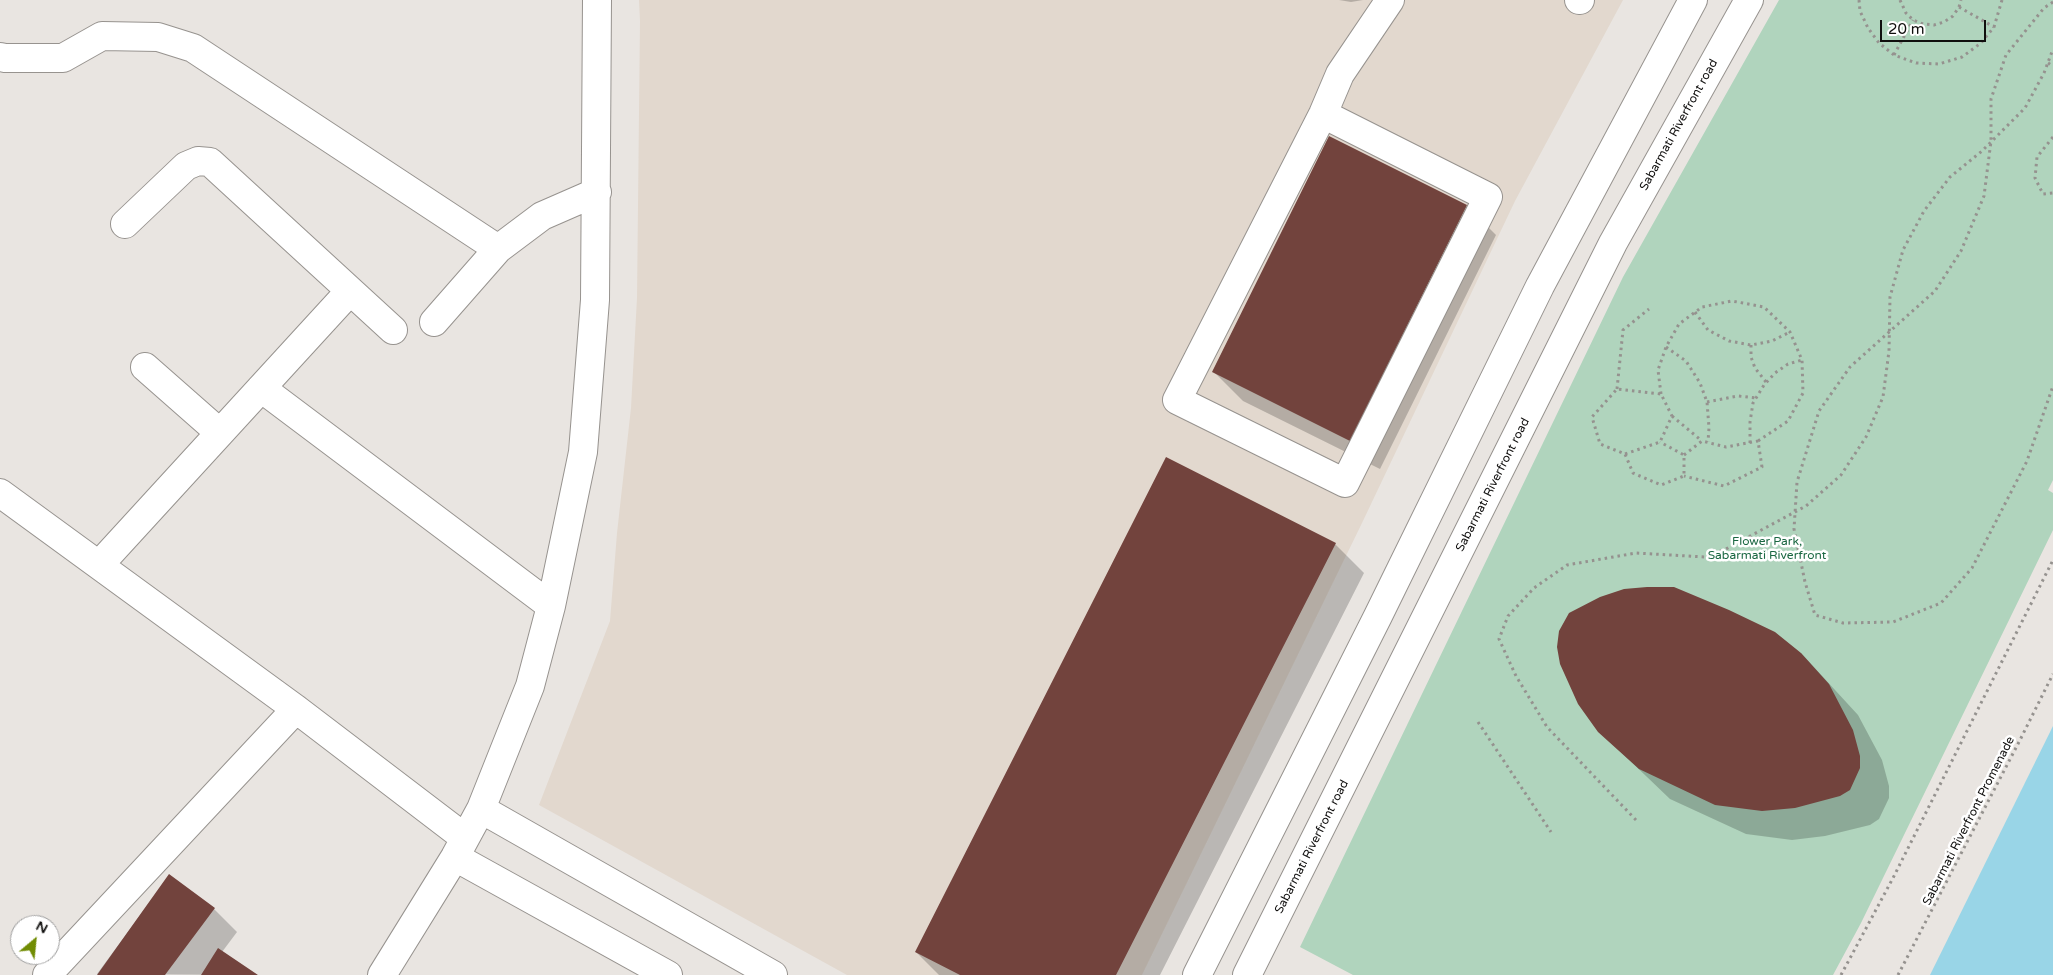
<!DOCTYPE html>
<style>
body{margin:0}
#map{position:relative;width:2053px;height:975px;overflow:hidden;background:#e9e5e1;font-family:"Varela Round",sans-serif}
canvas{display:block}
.north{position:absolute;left:10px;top:915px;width:50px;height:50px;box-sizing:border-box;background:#fff;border:1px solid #9f9f9f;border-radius:50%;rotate:28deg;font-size:14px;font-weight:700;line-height:20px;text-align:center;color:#100f0e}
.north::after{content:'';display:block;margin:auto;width:18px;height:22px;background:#718c03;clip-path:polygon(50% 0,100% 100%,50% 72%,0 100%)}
.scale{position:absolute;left:1880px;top:20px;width:106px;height:22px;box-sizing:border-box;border:2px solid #100f0e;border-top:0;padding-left:6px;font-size:15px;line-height:18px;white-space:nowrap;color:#100f0e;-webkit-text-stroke:4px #fff;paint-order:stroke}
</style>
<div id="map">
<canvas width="2053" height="975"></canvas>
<div class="north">N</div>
<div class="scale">20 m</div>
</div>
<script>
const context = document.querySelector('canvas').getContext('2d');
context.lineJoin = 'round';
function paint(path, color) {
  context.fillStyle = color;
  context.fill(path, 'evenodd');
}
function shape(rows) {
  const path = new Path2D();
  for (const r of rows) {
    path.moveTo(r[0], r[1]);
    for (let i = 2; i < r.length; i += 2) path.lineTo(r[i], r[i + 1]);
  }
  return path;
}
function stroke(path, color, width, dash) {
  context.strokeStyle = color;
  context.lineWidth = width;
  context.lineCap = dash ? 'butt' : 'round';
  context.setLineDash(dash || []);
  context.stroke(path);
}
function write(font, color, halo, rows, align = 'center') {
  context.font = font + ' "Varela Round",sans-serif';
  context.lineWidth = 5;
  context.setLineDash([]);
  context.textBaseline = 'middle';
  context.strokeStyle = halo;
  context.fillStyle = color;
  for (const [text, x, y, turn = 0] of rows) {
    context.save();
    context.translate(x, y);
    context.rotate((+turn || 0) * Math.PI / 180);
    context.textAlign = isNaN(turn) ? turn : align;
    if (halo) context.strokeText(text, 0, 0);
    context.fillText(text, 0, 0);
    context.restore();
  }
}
const built = shape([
 [639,0,1623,0,1515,201,1362,523,1142,975,847,975,539,805,610,621,617,533,631,408,637,298,640,21]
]);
const green = shape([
 [1779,0,2053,0,2053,480,2048,490,2053,493,2053,530,1861,923,1833,975,1353,975,1300,947,1623,277]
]);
const water = shape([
 [2053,726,2053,975,1930,975]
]);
const shadow = shape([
 [1339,0,1363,0,1351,2],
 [1329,138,1467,206,1496,235,1380,469,1243,401,1213,371],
 [1335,544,1364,573,1160,975,939,975,916,952],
 [1801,653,1858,715,1882,760,1889,786,1889,798,1879,819,1870,825,1825,836,1792,840,1746,834,1670,799,1599,731],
 [169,876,214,909,237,932,222,952,256,975,97,974]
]);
const building = shape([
 [1329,136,1467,205,1350,441,1212,372],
 [1166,457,1336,543,1116,975,960,975,915,952],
 [1647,587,1674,587,1729,610,1775,632,1801,653,1829,684,1853,730,1860,756,1860,768,1850,790,1840,796,1795,808,1762,811,1715,805,1639,769,1598,732,1578,704,1560,664,1557,647,1559,631,1569,613,1600,597,1624,589],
 [169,874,215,908,165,975,97,975],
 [218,948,258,975,201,975]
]);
const path = shape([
 [1859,0,1860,11,1868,28,1879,43,1894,55,1916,63,1939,64,1962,57,1981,43,1994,27,2002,0],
 [1900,0,1906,13,1913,20,1923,24,1934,25,1944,22,1953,16,1959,7,1961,0],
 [2053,2,2044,8,2006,55,1991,99,1991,141,1984,196,1961,251,1935,291,1850,367,1819,411,1797,482,1794,529,1805,582,1815,615,1843,623,1893,622,1941,603,1972,568,2027,461,2053,386],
 [1959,7,1994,27],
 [1894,55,1913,20],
 [2048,63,2053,66],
 [2053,137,2037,157,2035,178,2043,194,2053,193],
 [1695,312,1708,330,1729,341,1751,345,1772,341,1790,332],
 [1751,345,1751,357,1755,368,1766,382],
 [1666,347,1686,361,1700,383,1707,402,1709,428,1708,442],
 [1617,389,1623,330,1649,309],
 [1661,394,1658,370,1666,347,1679,324,1702,307,1732,301,1764,307,1790,332,1802,360,1803,393,1788,421,1758,441],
 [1707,402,1738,396,1756,398],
 [1672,416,1702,441],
 [1750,443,1750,422,1753,403,1764,385,1775,373,1788,364,1802,360],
 [1625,454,1660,442,1672,416,1661,394,1617,389,1592,417,1600,444,1625,454,1633,473,1661,485,1684,476,1684,455,1660,442],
 [1684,455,1702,441,1726,447,1758,441,1762,467,1724,486,1684,476],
 [1478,722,1551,832],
 [1636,820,1547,727,1516,676,1499,639,1508,616,1534,588,1567,565,1636,553,1705,557,1726,549,1806,506,1841,475,1866,437,1883,397,1889,351,1890,297,1903,250,1924,211,1950,177,1982,151,2025,108,2044,73,2053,49],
 [1841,975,1893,878,2053,560],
 [1898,975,2020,740,2053,674]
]);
const minor = shape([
 [1579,0,1580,0],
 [0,57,5,58,63,58,102,36,158,37,193,48,498,249,542,216,597,192],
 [1323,114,1488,197,1345,483,1177,400,1323,114,1340,74,1390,0],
 [125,224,186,166,198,161,210,162,393,330],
 [434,322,498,249],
 [145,367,220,433],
 [261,388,551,606],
 [0,493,296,709,465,838],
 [99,565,350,291],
 [481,809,773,975],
 [455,857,668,975],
 [47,975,296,709],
 [382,975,455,857,481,809,530,686,551,606,583,452,595,300,597,0],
 [1197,975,1378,616,1540,286,1693,0],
 [1247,975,1613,243,1749,0]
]);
const streetNames = [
 ["Sabarmati Riverfront road",1679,125,-61],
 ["Sabarmati Riverfront road",1493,485,-63],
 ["Sabarmati Riverfront Promenade",1969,821,-63],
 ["Sabarmati Riverfront road",1312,847,-63]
];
const parkNames = [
 ["Flower Park,",1767,542],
 ["Sabarmati Riverfront",1767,556]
];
paint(built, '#e2d8ce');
paint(green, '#b0d4bd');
paint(water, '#99d5e7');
paint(shadow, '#0003');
paint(building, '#72433d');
stroke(minor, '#97938f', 30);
stroke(path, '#95928f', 3, [2.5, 4]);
stroke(minor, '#fff', 28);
write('12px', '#100f0e', '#fff', streetNames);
write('12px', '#1a6742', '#fff', parkNames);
</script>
